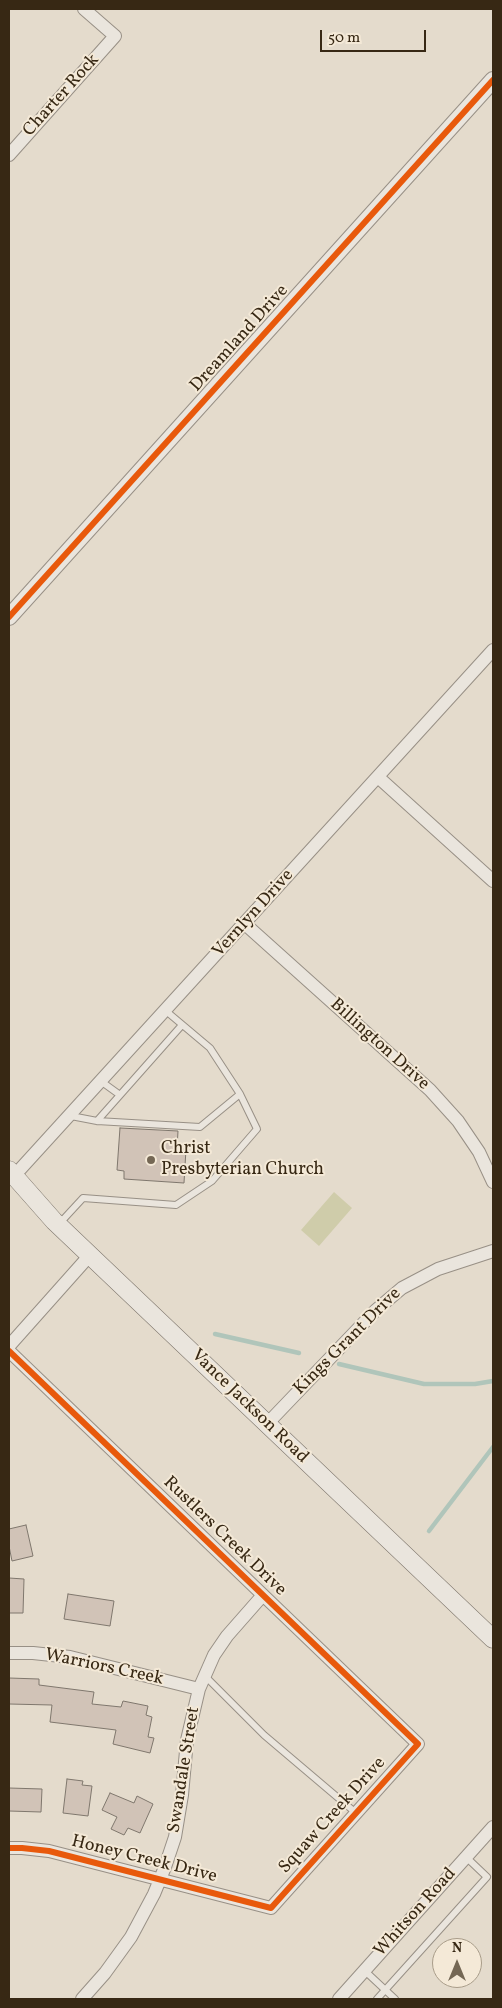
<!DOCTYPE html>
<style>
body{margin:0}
#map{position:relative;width:502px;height:2008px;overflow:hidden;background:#e4dbcc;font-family:Vollkorn,serif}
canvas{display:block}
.frame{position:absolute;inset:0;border:10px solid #372814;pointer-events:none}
.north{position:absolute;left:432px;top:1938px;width:50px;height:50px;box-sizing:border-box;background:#f4e9d7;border:1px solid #a89c89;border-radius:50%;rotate:0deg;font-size:14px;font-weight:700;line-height:20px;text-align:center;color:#372814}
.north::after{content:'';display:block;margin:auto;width:18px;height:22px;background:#746754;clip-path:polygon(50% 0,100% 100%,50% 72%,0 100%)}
.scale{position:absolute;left:320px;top:30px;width:106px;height:22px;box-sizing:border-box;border:2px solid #372814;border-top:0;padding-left:6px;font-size:15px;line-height:18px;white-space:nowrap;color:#372814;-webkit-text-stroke:4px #f4e9d7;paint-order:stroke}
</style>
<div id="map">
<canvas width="502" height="2008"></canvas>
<div class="frame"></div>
<div class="north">N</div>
<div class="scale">50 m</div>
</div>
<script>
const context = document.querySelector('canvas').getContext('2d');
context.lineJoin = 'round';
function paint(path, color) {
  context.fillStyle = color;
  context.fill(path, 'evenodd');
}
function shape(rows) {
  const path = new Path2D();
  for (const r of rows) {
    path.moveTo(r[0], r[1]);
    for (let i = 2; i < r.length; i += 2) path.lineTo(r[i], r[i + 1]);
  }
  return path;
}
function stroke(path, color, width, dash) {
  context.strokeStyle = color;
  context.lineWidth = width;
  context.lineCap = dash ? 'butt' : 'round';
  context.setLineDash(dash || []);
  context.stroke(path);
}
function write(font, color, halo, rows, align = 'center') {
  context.font = font + ' Vollkorn,serif';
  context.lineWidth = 4;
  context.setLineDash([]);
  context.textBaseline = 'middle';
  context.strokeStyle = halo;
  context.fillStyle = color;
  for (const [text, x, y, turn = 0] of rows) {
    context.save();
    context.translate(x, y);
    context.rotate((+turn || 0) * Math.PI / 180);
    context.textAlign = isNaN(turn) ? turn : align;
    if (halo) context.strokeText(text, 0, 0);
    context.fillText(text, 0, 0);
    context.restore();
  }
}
const green = shape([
 [334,1192,352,1208,319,1246,301,1230]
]);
const stream = shape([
 [215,1334,299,1353],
 [339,1364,424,1384,475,1384,493,1381],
 [429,1531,493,1447]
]);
const building = shape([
 [120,1128,178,1131,177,1149,186,1149,184,1183,124,1179,124,1171,117,1170,120,1128],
 [26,1525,33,1556,12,1561,9,1546,9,1529,26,1525],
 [9,1578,24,1579,23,1613,9,1613,9,1578],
 [68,1594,114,1601,110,1626,64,1619,68,1594],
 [9,1678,39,1679,39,1685,94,1692,92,1704,121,1707,123,1701,148,1706,146,1715,152,1717,148,1737,154,1738,150,1753,113,1744,116,1730,50,1722,52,1705,9,1704,9,1678],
 [67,1779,83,1781,82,1785,92,1786,88,1816,63,1813,67,1779],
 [9,1788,42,1789,41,1812,9,1811,9,1788],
 [110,1793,134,1803,137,1796,153,1804,140,1833,128,1828,124,1835,111,1829,117,1817,102,1810,110,1793]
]);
const service = shape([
 [102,1082,120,1095],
 [71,1116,97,1121,200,1127,240,1094],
 [97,1121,182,1025],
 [59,1224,83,1198,176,1205,212,1181,257,1129,240,1094,210,1048,166,1011],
 [205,1676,264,1735,356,1813],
 [365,1971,395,1999],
 [377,1999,487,1877,466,1857]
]);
const minor = shape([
 [9,155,115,36,84,9],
 [378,777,493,881],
 [245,924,430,1090,458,1121,479,1152,493,1182],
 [14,1176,493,650],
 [9,1346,90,1255],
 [9,1351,418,1744,271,1908,49,1851,22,1848,9,1848],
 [267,1424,376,1310,402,1288,438,1269,493,1251],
 [9,1653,33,1653,70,1657,199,1689],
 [82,1999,105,1973,131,1937,154,1894,165,1867,175,1837,182,1795,187,1740,199,1689,214,1655,227,1636,263,1595],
 [339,1999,493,1827]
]);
const tertiary = shape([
 [9,617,493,80]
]);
const secondary = shape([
 [9,1170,54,1221,493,1639]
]);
const cycleway = shape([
 [9,617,493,80],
 [9,1351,418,1744,271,1908,49,1851,22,1848,9,1848]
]);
const markers = [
 [151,1160,5,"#746754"]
];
const streetNames = [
 ["Charter Rock",62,96,-48],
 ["Dreamland Drive",240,339,-48],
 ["Vernlyn Drive",254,914,-48],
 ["Billington Drive",379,1045,42],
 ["Kings Grant Drive",348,1342,-45],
 ["Vance Jackson Road",249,1407,44],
 ["Rustlers Creek Drive",224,1537,44],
 ["Warriors Creek",104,1668,12],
 ["Swandale Street",185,1770,-81],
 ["Squaw Creek Drive",333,1816,-48],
 ["Honey Creek Drive",144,1860,14],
 ["Whitson Road",416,1913,-48]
];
const poiNames = [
 ["Christ",161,1150],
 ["Presbyterian Church",161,1171]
];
paint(green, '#cfccaa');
stroke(stream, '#b0c5ba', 4.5);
paint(building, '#d1c3b7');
stroke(building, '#7f776d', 1);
stroke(service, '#989086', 8);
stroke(minor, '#989086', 14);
stroke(tertiary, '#989086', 18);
stroke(secondary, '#7f776d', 19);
stroke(service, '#eae5dd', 6);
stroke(minor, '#eae5dd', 12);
stroke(tertiary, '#eae5dd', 16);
stroke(secondary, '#eae5dd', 18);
stroke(cycleway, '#e8590c', 6);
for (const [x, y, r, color] of markers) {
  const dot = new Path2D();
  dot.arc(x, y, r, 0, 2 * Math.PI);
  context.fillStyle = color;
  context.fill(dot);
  stroke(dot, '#f4e9d7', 2);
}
write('18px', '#372814', '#f4e9d7', streetNames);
write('18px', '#372814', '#f4e9d7', poiNames, 'left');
</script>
